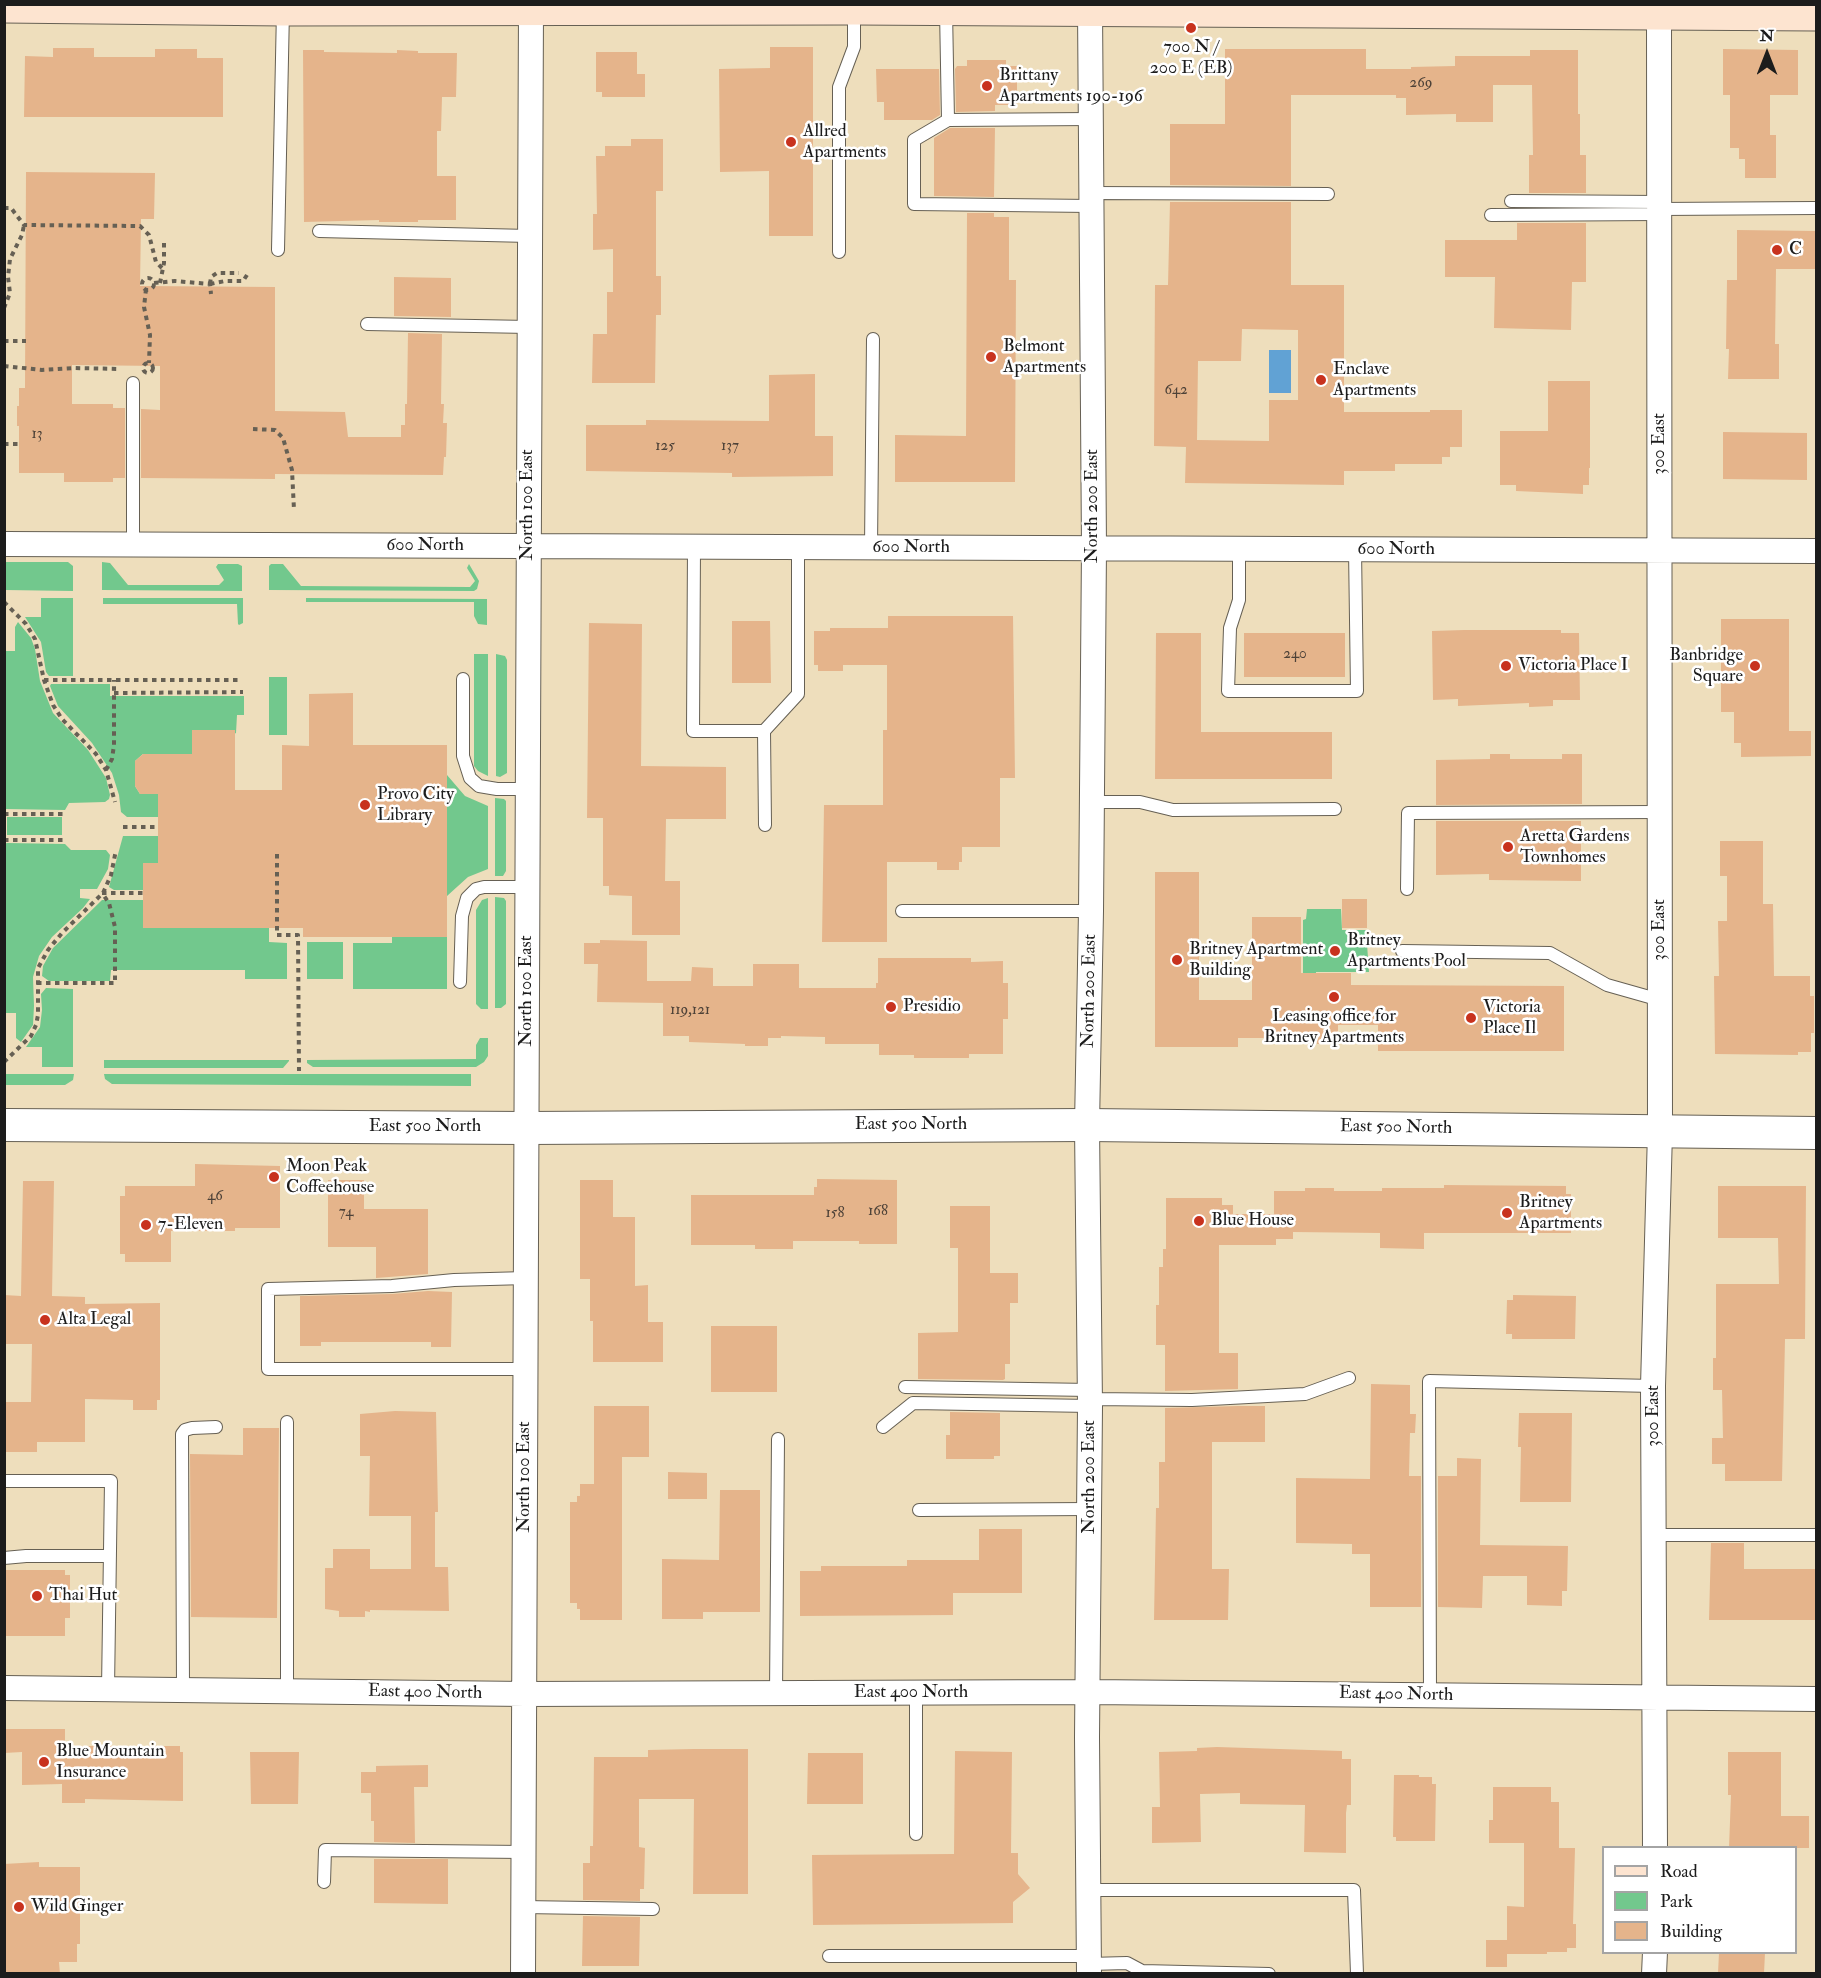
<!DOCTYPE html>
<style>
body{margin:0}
#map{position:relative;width:1821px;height:1978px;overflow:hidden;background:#eedebc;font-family:"IM FELL Double Pica",serif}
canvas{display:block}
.frame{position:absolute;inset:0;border:6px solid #1c1c1c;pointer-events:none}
.legend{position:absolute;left:1602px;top:1846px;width:195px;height:108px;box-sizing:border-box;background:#fff;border:2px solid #a4a4a4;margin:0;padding:8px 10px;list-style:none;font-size:18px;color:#1c1c1c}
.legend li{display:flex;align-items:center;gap:12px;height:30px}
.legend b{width:30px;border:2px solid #a4a4a4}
.north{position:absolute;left:1737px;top:24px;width:60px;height:60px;-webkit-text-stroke:4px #fff;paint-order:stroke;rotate:0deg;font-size:16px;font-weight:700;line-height:24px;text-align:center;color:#1c1c1c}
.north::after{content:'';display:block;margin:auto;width:21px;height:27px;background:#1c1c1c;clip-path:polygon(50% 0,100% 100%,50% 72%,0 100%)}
</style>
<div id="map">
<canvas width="1821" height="1978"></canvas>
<div class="frame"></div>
<ul class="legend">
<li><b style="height:8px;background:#fde4d0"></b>Road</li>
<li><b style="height:16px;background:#72c88d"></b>Park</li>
<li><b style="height:16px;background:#e5b48b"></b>Building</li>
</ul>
<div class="north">N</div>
</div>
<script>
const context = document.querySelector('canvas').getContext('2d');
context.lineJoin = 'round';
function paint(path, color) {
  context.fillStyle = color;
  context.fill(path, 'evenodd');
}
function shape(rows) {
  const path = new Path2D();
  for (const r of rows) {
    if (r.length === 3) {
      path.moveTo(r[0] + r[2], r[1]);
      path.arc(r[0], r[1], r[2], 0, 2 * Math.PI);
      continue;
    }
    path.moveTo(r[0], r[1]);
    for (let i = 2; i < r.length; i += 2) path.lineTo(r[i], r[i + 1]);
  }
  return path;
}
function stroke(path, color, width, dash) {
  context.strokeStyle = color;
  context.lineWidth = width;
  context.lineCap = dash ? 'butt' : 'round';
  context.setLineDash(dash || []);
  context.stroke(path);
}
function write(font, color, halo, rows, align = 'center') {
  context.font = font + ' "IM FELL Double Pica",serif';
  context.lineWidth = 5;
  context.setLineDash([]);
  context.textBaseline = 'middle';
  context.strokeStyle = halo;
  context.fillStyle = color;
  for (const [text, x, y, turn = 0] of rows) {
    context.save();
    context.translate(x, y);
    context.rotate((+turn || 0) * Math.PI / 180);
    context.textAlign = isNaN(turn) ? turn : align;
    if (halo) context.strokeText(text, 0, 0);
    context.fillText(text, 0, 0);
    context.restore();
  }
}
const green = shape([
 [5,562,68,562,73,566,73,591,5,590],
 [102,562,110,563,128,585,219,585,224,580,216,567,218,564,238,564,242,566,242,591,102,590],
 [271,564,283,564,301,586,470,587,475,581,467,568,469,564,479,581,477,589,474,591,269,590,269,566],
 [41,598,73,598,73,676,49,676,46,672,41,642,25,617,41,617],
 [103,598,243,598,243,623,239,625,238,624,237,604,103,604],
 [306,598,487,599,487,625,478,624,474,616,474,602,306,602],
 [18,622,31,638,35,649,40,681,53,713,88,750,106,778,110,795,109,799,105,802,69,803,65,810,5,809,5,651,15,651,15,627],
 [474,654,488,654,488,776,478,771,474,766],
 [496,654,505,656,507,660,507,773,500,777,496,776],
 [269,677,287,677,287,735,269,735],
 [51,684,110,684,110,696,244,696,244,715,237,715,236,733,192,754,143,754,135,761,135,786,140,794,158,794,158,817,127,817,121,812,119,795,112,773,92,743,58,706,50,686],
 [447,775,465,796,488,806,488,869,468,877,447,896],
 [495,798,504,799,506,801,506,871,503,876,495,876],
 [7,817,62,817,62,835,7,835],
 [123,836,158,836,158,863,143,890,114,890,109,887],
 [7,843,65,844,71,850,106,850,110,855,108,869,97,889,80,889,80,898,90,899,83,908,52,937,39,956,33,977,34,1006,33,1025,21,1042,16,1038,16,1013,5,1013,4,844],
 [269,893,269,942,287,943,287,979,245,979,245,970,111,970,110,981,49,981,42,976,43,966,53,948,102,900,143,900,143,928,244,928],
 [495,897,504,898,506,901,506,1004,501,1008,495,1008],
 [488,898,488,1009,481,1009,476,1004,476,910,482,900],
 [1307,909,1341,909,1342,930,1366,930,1369,972,1316,972,1316,978,1303,979,1303,920,1306,919],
 [392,937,447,937,447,989,353,989,353,943,392,943],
 [307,942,343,942,343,979,307,979],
 [46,988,73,989,73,1067,42,1067,42,1047,26,1047,40,1027,42,1010,41,994],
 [480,1038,488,1038,488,1056,484,1062,476,1067,313,1067,307,1063,307,1060,476,1059,476,1045],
 [104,1060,289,1060,289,1061,283,1068,104,1068],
 [5,1074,74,1074,73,1080,65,1085,5,1085],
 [104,1074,471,1074,471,1086,112,1084,105,1079]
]);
const water = shape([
 [1269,350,1291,350,1291,393,1269,393]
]);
const building = shape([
 [770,47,813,47,813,236,769,236,769,171,720,172,719,69,770,68],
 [53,48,94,48,94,57,155,57,155,49,197,49,197,58,223,58,223,117,24,117,25,56,53,57],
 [1225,49,1366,49,1366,69,1411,69,1411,67,1455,66,1455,56,1530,56,1530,50,1578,50,1578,114,1580,114,1580,155,1586,155,1586,193,1529,193,1529,155,1533,155,1532,85,1493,85,1493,122,1456,122,1456,114,1406,115,1406,98,1396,98,1396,95,1291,95,1291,186,1170,185,1170,124,1225,124],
 [1723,49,1798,50,1798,95,1770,95,1770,135,1776,135,1776,178,1745,178,1745,159,1739,159,1739,148,1730,148,1730,95,1723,95],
 [303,50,324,50,324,52,397,53,397,50,418,51,418,53,457,53,456,97,442,97,441,131,437,131,437,176,456,176,456,220,418,220,418,222,379,222,379,220,304,222],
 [596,52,637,52,637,74,645,74,645,97,602,97,602,92,596,92],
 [967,60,1006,60,1006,66,1017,66,1017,105,995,105,995,111,956,112,955,69,957,66,967,66],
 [876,69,939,69,940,115,932,120,884,120,884,102,877,102],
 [950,128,995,128,994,197,934,196,934,138],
 [631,139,663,139,663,191,656,191,656,276,661,276,661,315,656,315,655,383,592,383,593,334,607,334,607,292,613,292,613,249,593,250,593,214,597,214,596,156,605,156,605,146,631,146],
 [26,172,155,173,154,219,141,219,140,286,275,287,275,411,345,412,348,437,401,437,401,425,405,425,405,404,407,404,408,333,442,334,441,404,444,404,443,423,447,423,446,457,444,457,443,475,275,474,275,479,141,478,141,409,160,410,160,366,72,365,72,404,113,404,113,408,125,408,125,478,113,478,113,482,64,482,64,473,19,473,19,426,17,426,17,406,19,406,19,388,25,388],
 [1170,202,1291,202,1291,285,1344,285,1344,412,1430,412,1430,410,1462,410,1462,447,1450,447,1450,457,1442,457,1442,464,1395,464,1395,471,1344,471,1344,485,1185,483,1186,447,1154,446,1155,285,1168,285],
 [1242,329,1298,330,1298,400,1269,400,1269,441,1197,440,1198,361,1241,361],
 [967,213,994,213,994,217,1009,217,1009,280,1016,280,1015,482,895,482,895,435,966,436],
 [1517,223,1586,223,1586,282,1572,282,1571,330,1494,328,1495,277,1445,277,1445,240,1517,240],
 [1737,230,1816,231,1816,269,1776,269,1775,344,1779,344,1779,379,1728,379,1729,349,1726,349,1727,280,1737,280],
 [394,277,451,278,451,317,394,316],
 [815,374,815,436,833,436,833,476,732,477,732,473,586,471,586,425,646,425,646,420,769,421,769,375],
 [1548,381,1590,381,1590,468,1589,468,1589,485,1583,485,1583,494,1516,491,1516,485,1500,485,1500,431,1548,431],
 [1723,432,1807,433,1807,480,1723,479],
 [888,616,1013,616,1015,778,1000,778,1000,847,962,847,962,862,959,862,959,870,937,870,937,862,887,862,887,942,822,942,824,805,883,805,883,730,887,730,887,665,843,665,843,671,818,671,818,665,814,665,814,631,830,631,830,628,888,628],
 [1721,619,1789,619,1789,731,1811,731,1811,756,1741,757,1741,743,1734,743,1734,712,1721,712],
 [732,621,770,621,771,683,732,683],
 [589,623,642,624,641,766,726,767,726,819,666,819,665,881,680,881,680,935,632,935,632,896,609,895,609,886,603,886,603,818,587,818],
 [1464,630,1561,630,1561,633,1579,633,1580,700,1553,700,1553,706,1529,707,1529,703,1458,706,1458,699,1433,700,1432,631],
 [1156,633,1201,633,1201,732,1332,732,1332,779,1155,779],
 [1244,633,1345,633,1345,677,1244,677],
 [353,693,353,745,447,745,447,937,303,937,303,928,143,928,143,863,158,863,158,794,140,794,135,786,135,761,143,754,192,754,192,730,235,730,235,790,282,790,282,745,309,746,309,694],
 [1490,754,1510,754,1510,759,1562,759,1562,754,1582,754,1582,804,1436,805,1436,760,1490,759],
 [1436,821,1581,821,1581,881,1489,880,1489,874,1436,875],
 [1720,841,1763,841,1763,904,1773,904,1774,976,1810,976,1810,996,1814,996,1814,1033,1811,1033,1811,1052,1798,1052,1798,1055,1715,1054,1714,976,1719,976,1718,921,1727,921,1727,876,1720,876],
 [1155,872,1199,872,1199,1000,1252,1000,1252,917,1301,917,1301,973,1351,973,1351,985,1564,986,1564,1051,1378,1051,1378,1025,1338,1025,1338,1044,1317,1044,1317,1038,1238,1038,1238,1047,1155,1047],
 [1342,899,1367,899,1367,928,1342,928],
 [600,940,647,941,647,981,691,981,692,967,713,968,713,986,753,986,753,964,799,964,799,988,876,988,876,983,878,983,878,958,971,958,971,962,1003,961,1003,983,1008,983,1008,1019,1003,1019,1003,1054,969,1054,969,1058,914,1058,914,1055,879,1055,879,1044,825,1044,825,1037,781,1036,781,1038,768,1038,768,1046,745,1046,745,1044,689,1042,689,1036,663,1036,663,1003,597,1002,598,964,584,964,584,943,600,943],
 [195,1164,280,1166,280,1228,235,1228,235,1231,171,1231,171,1262,125,1262,125,1254,120,1254,120,1196,125,1196,125,1186,195,1186],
 [817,1179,897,1180,897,1244,859,1244,859,1241,793,1241,793,1249,755,1249,755,1245,691,1245,691,1195,814,1195,814,1187,817,1187],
 [328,1180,364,1180,364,1209,428,1209,428,1274,376,1278,376,1247,328,1247],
 [580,1180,613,1180,613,1217,635,1217,635,1286,648,1285,648,1322,663,1322,663,1362,593,1362,593,1321,590,1321,590,1279,580,1279],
 [23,1181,54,1181,52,1296,85,1297,85,1304,160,1303,160,1400,157,1400,157,1410,133,1410,133,1400,85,1399,85,1442,37,1442,37,1452,4,1452,4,1402,31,1402,32,1344,4,1344,4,1295,21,1296],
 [1444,1185,1566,1186,1566,1194,1571,1194,1571,1233,1424,1233,1424,1249,1380,1248,1380,1233,1293,1232,1293,1239,1276,1239,1276,1245,1219,1245,1219,1353,1238,1353,1238,1389,1165,1391,1165,1345,1156,1345,1156,1305,1159,1305,1159,1267,1163,1267,1163,1249,1166,1249,1166,1198,1222,1198,1222,1205,1233,1205,1233,1214,1274,1214,1274,1191,1305,1191,1305,1188,1334,1188,1334,1191,1382,1191,1382,1188,1444,1188],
 [1718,1186,1806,1186,1805,1339,1785,1339,1782,1481,1725,1481,1725,1464,1712,1464,1712,1438,1723,1438,1722,1390,1713,1390,1713,1358,1716,1358,1716,1284,1779,1284,1778,1238,1718,1238],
 [950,1206,990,1206,990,1273,1018,1273,1018,1303,1010,1303,1010,1364,1005,1364,1005,1379,1003,1380,918,1379,918,1333,958,1332,958,1248,950,1248],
 [428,1291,452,1292,451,1347,431,1347,431,1342,321,1342,321,1346,300,1346,300,1296,392,1294],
 [1513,1295,1576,1296,1575,1339,1512,1339,1512,1334,1506,1334,1507,1300,1513,1300],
 [711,1326,777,1326,777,1392,711,1392],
 [1371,1384,1410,1385,1410,1414,1416,1414,1415,1433,1410,1433,1409,1476,1421,1476,1421,1607,1370,1607,1370,1554,1352,1554,1352,1544,1296,1543,1296,1478,1370,1479],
 [594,1406,649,1406,649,1457,622,1457,622,1620,580,1620,580,1609,577,1609,577,1603,570,1603,570,1502,577,1502,577,1496,580,1496,580,1484,594,1484],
 [1238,1406,1265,1406,1265,1442,1212,1442,1212,1569,1229,1569,1228,1620,1154,1620,1156,1508,1159,1508,1159,1462,1165,1462,1165,1408],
 [395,1411,436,1412,438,1512,435,1512,435,1567,448,1567,449,1611,370,1610,370,1612,365,1611,365,1617,339,1617,339,1611,325,1609,325,1568,333,1568,333,1549,370,1549,370,1569,411,1569,411,1516,369,1516,370,1456,360,1456,360,1414],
 [950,1412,1000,1413,1000,1456,994,1456,994,1459,946,1459,946,1435,950,1435],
 [1519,1413,1572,1413,1571,1502,1520,1502,1521,1447,1518,1447],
 [243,1428,279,1428,277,1618,191,1617,190,1454,243,1455],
 [1457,1458,1481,1459,1480,1545,1568,1546,1567,1591,1562,1591,1562,1606,1527,1605,1527,1576,1483,1576,1482,1608,1438,1607,1438,1476,1457,1476],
 [668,1472,707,1473,707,1499,668,1499],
 [720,1490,760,1490,760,1612,703,1612,703,1619,662,1619,662,1559,719,1560],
 [979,1529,1022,1529,1022,1593,953,1593,953,1615,800,1616,800,1571,821,1571,821,1566,907,1566,907,1560,979,1560],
 [1711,1543,1744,1543,1744,1569,1816,1569,1816,1620,1709,1620],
 [4,1570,65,1570,65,1575,70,1575,70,1618,65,1618,65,1636,4,1636],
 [4,1729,65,1729,65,1746,180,1746,180,1752,183,1752,183,1801,85,1799,85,1803,62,1803,62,1784,22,1785,22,1752,4,1753],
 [1217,1747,1342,1751,1342,1759,1351,1759,1351,1805,1347,1805,1346,1813,1346,1853,1304,1852,1305,1805,1240,1804,1240,1793,1200,1794,1201,1842,1152,1843,1152,1807,1160,1807,1159,1752,1197,1751,1197,1748],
 [694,1749,748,1749,748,1894,693,1894,694,1799,639,1799,639,1847,645,1848,644,1889,640,1889,640,1901,583,1900,583,1863,590,1863,590,1846,593,1846,594,1757,648,1757,648,1750],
 [955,1751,1012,1752,1011,1853,1018,1853,1018,1874,1030,1888,1013,1902,1013,1923,813,1925,812,1855,954,1854],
 [250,1752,299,1752,298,1804,251,1804],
 [1728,1752,1781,1752,1781,1816,1809,1816,1809,1848,1729,1848,1731,1795,1728,1795],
 [808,1753,863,1753,863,1804,807,1804],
 [428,1765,428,1787,414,1787,415,1843,374,1842,374,1821,371,1821,371,1793,361,1793,361,1772,376,1772,376,1766],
 [1394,1775,1419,1775,1419,1777,1432,1777,1432,1784,1436,1784,1435,1841,1396,1841,1396,1837,1393,1837],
 [1493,1787,1551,1787,1551,1802,1559,1802,1559,1848,1575,1848,1573,1924,1576,1924,1576,1948,1567,1948,1567,1952,1547,1952,1547,1954,1507,1954,1507,1967,1486,1967,1486,1940,1507,1940,1507,1906,1524,1907,1524,1843,1489,1843,1489,1820,1493,1820],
 [374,1859,448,1859,448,1904,374,1903],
 [39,1862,39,1867,80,1867,80,1944,77,1944,77,1962,59,1962,60,1974,4,1974,4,1864],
 [583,1916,640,1917,639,1966,582,1966],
 [1719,1953,1765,1953,1764,1973,1718,1973]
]);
const path = shape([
 [4,208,11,208,24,225,140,226,149,235,156,262,163,269],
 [148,284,6],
 [154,283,175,281,210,284,211,294],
 [160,283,164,263,164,241],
 [210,284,225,281,243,281,247,275],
 [210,284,211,277,217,273,239,273],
 [146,289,144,307,150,335,149,363],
 [4,308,10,293,8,277,10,259,22,235,24,225],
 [4,341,26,341],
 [148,368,5],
 [4,366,42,370,74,368,120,369],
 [253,429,275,430,283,438,292,470,294,510],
 [4,444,19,444],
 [4,602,26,624,35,639,44,680,53,705,62,719,96,754,106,770,115,802],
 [44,680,242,680],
 [114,693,243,692],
 [106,770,112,759,114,745,114,680],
 [4,814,64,814],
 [123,827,158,827],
 [4,840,64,840],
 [277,854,277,935,298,935,299,1071],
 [102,893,143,893],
 [37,983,115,983,115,927,109,903,102,893],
 [4,1062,31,1036,36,1025,38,1015,38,968,48,950,62,933,103,893,111,875,116,850]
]);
const service = shape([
 [946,10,948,120,914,140,914,204,1091,206],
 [948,120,1091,119],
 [1091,193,1328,194],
 [1511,201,1659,202],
 [1659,209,1816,208],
 [1491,215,1659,214],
 [319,231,529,236],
 [278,250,283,10],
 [839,252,839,87,854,47,854,9],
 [367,324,529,327],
 [133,383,133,545],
 [694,547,693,731,764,731,798,694,798,547],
 [871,548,873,339],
 [1239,549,1239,600,1230,628,1228,691,1357,691,1355,549],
 [463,679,463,756,470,778,479,786,497,789,527,789],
 [764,731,765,825],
 [1092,802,1140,802,1173,810,1335,809],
 [1407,889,1408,813,1659,812],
 [902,911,1091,911],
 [1402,951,1550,953,1607,985,1660,1000],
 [460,982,462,916,467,898,476,889,484,887,527,887],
 [526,1278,454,1280,392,1286,268,1289,268,1369,526,1369],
 [905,1387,1090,1390],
 [1090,1399,1192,1400,1305,1394,1349,1378],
 [287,1422,287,1691],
 [883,1427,913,1403,1090,1406],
 [4,1481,111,1481,108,1689],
 [919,1510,1090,1509],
 [1654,1535,1816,1535],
 [4,1558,26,1556,110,1556],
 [183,1690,182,1434,185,1430,192,1428,216,1427],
 [776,1694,778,1439],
 [916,1694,916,1834],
 [1430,1696,1429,1381,1653,1386],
 [324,1882,325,1850,524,1852],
 [1090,1890,1354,1890,1357,1974],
 [523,1907,653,1909],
 [829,1956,1089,1956],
 [1089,1964,1127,1963,1142,1971,1269,1974]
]);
const minor = shape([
 [4,544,1816,551],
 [4,1688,525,1694,1089,1692,1816,1699],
 [1655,1848,1653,1386,1660,1132,1659,13],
 [523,1974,531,8],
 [1089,1974,1087,1737,1090,1406,1087,1125,1091,911,1094,548,1090,9],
 [1654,1974,1655,1952]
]);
const tertiary = shape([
 [4,1125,526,1128,1087,1125,1816,1133]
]);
const secondary = shape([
 [4,6,283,9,854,8,1816,14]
]);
const markers = [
 [1191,28,6,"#c8321e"],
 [987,86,6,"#c8321e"],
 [791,142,6,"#c8321e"],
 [1777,250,6,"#c8321e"],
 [991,357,6,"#c8321e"],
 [1321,380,6,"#c8321e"],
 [1506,666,6,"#c8321e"],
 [1755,666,6,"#c8321e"],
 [365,805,6,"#c8321e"],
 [1508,847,6,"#c8321e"],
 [1335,951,6,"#c8321e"],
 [1177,960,6,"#c8321e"],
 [1334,997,6,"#c8321e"],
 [891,1007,6,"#c8321e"],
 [1471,1018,6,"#c8321e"],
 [274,1177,6,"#c8321e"],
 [1507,1213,6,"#c8321e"],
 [1199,1221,6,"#c8321e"],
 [146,1225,6,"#c8321e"],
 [45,1320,6,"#c8321e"],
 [37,1596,6,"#c8321e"],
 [44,1762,6,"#c8321e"],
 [19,1907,6,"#c8321e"]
];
const numberNames = [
 ["269",1421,84],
 ["642",1176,391],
 ["13",37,435],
 ["125",665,447],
 ["137",730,447],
 ["240",1295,655],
 ["119,121",690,1011],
 ["46",215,1197],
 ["168",878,1212],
 ["74",346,1213],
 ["158",835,1214]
];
const poiNames = [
 ["700 N /",1191,48,"center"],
 ["200 E (EB)",1191,69,"center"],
 ["Brittany",999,76],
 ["Apartments 190-196",999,97],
 ["Allred",803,132],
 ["Apartments",803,153],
 ["C",1789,250],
 ["Belmont",1003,347],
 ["Apartments",1003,368],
 ["Enclave",1333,370],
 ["Apartments",1333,391],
 ["Banbridge",1743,656,"right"],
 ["Square",1743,677,"right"],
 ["Victoria Place I",1518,666],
 ["Provo City",377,795],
 ["Library",377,816],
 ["Aretta Gardens",1520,837],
 ["Townhomes",1520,858],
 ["Britney",1347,941],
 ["Apartments Pool",1347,962],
 ["Britney Apartment",1189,950],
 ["Building",1189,971],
 ["Presidio",903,1007],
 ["Victoria",1483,1008],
 ["Place Il",1483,1029],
 ["Leasing office for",1334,1017,"center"],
 ["Britney Apartments",1334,1038,"center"],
 ["Moon Peak",286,1167],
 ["Coffeehouse",286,1188],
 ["Britney",1519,1203],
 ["Apartments",1519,1224],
 ["Blue House",1211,1221],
 ["7-Eleven",158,1225],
 ["Alta Legal",57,1320],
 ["Thai Hut",49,1596],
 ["Blue Mountain",56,1752],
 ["Insurance",56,1773],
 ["Wild Ginger",31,1907]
];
const streetNames = [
 ["300 East",1660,444,-90],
 ["North 100 East",528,505,-90],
 ["North 200 East",1093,506,-90],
 ["600 North",425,546],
 ["600 North",911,548],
 ["600 North",1396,550],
 ["300 East",1660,930,-90],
 ["North 100 East",527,991,-90],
 ["North 200 East",1090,991,-89],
 ["East 500 North",911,1125],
 ["East 500 North",425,1127],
 ["East 500 North",1396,1128,1],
 ["300 East",1654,1416,-90],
 ["North 100 East",525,1477,-90],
 ["North 200 East",1090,1477,-90],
 ["East 400 North",425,1693,1],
 ["East 400 North",911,1693],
 ["East 400 North",1396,1695,1]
];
paint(green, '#72c88d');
paint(water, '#61a2d4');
paint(building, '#e5b48b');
stroke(service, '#666054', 14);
stroke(minor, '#666054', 26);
stroke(tertiary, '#666054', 34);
stroke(secondary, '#666054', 35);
stroke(path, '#666054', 4, [4.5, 4.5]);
stroke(service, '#fff', 12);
stroke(minor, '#fff', 24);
stroke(tertiary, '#fff', 32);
stroke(secondary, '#fde4d0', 33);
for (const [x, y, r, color] of markers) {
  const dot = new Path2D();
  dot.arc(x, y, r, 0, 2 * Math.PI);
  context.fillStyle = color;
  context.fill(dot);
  stroke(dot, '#fff', 2);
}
write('15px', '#4e4238', null, numberNames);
write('18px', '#1c1c1c', '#fff', poiNames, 'left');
write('18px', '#1c1c1c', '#fff', streetNames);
</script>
